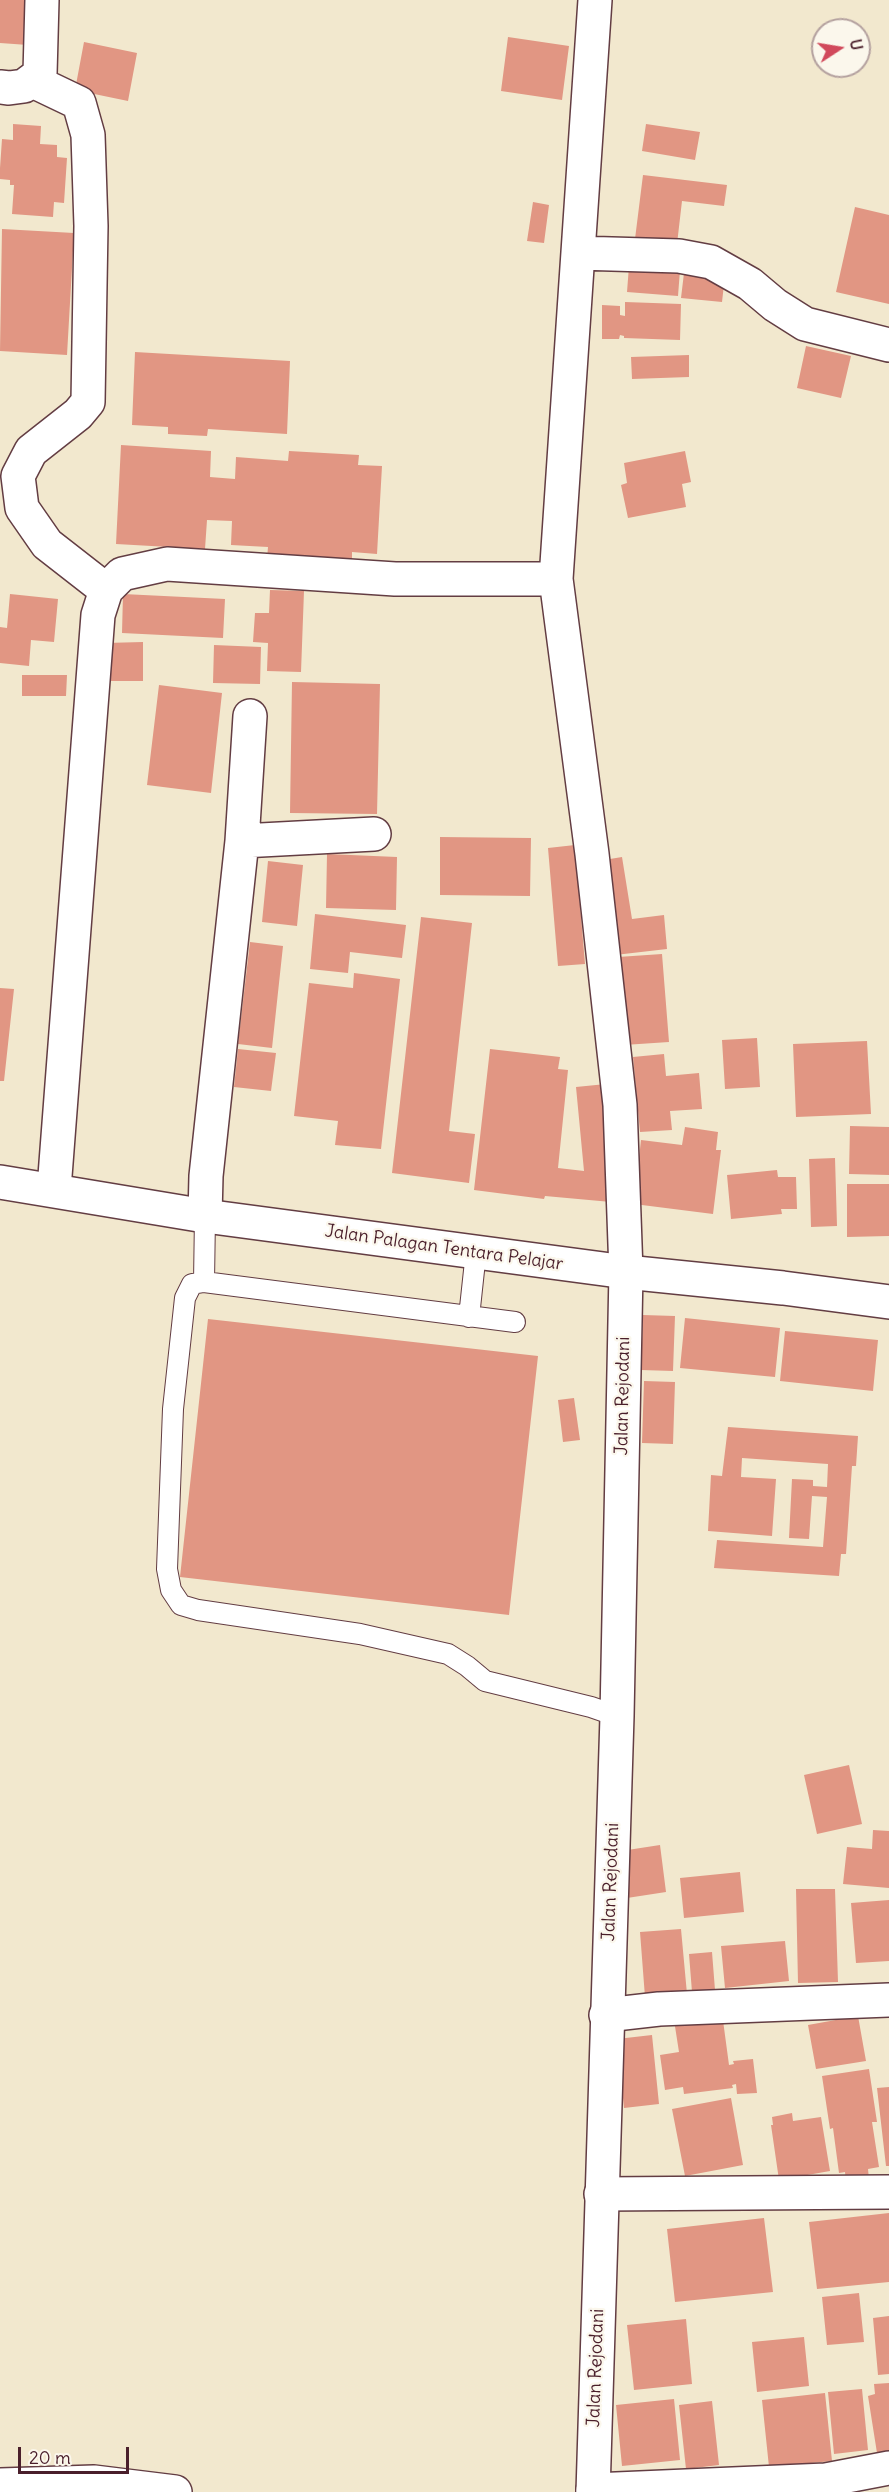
<!DOCTYPE html>
<style>
body{margin:0}
#map{position:relative;width:889px;height:2492px;overflow:hidden;background:#f2e8ce;font-family:Delius,sans-serif}
canvas{display:block}
.north{position:absolute;left:811px;top:18px;width:60px;height:60px;box-sizing:border-box;background:#fbf7ec;border:2px solid #b4a19f;border-radius:50%;rotate:78deg;font-size:16px;font-weight:700;line-height:24px;text-align:center;color:#4a1f2b}
.north::after{content:'';display:block;margin:auto;width:21px;height:27px;background:#d1495b;clip-path:polygon(50% 0,100% 100%,50% 72%,0 100%)}
.scale{position:absolute;left:18px;top:2447px;width:111px;height:27px;box-sizing:border-box;border:3px solid #4a1f2b;border-top:0;padding-left:8px;font-size:18px;line-height:21px;white-space:nowrap;color:#4a1f2b;-webkit-text-stroke:4px #fbf7ec;paint-order:stroke}
</style>
<div id="map">
<canvas width="889" height="2492"></canvas>
<div class="north">U</div>
<div class="scale">20 m</div>
</div>
<script>
const context = document.querySelector('canvas').getContext('2d');
context.lineJoin = 'round';
function paint(path, color) {
  context.fillStyle = color;
  context.fill(path, 'evenodd');
}
function shape(rows) {
  const path = new Path2D();
  for (const r of rows) {
    path.moveTo(r[0], r[1]);
    for (let i = 2; i < r.length; i += 2) path.lineTo(r[i], r[i + 1]);
  }
  return path;
}
function stroke(path, color, width, dash) {
  context.strokeStyle = color;
  context.lineWidth = width;
  context.lineCap = dash ? 'butt' : 'round';
  context.setLineDash(dash || []);
  context.stroke(path);
}
function write(font, color, halo, rows, align = 'center') {
  context.font = font + ' Delius,sans-serif';
  context.lineWidth = 4.5;
  context.setLineDash([]);
  context.textBaseline = 'middle';
  context.strokeStyle = halo;
  context.fillStyle = color;
  for (const [text, x, y, turn = 0] of rows) {
    context.save();
    context.translate(x, y);
    context.rotate((+turn || 0) * Math.PI / 180);
    context.textAlign = isNaN(turn) ? turn : align;
    if (halo) context.strokeText(text, 0, 0);
    context.fillText(text, 0, 0);
    context.restore();
  }
}
const building = shape([
 [0,0,31,0,28,45,0,43],
 [508,37,569,46,562,100,501,91],
 [84,42,137,53,128,101,75,90],
 [13,124,41,126,40,144,57,145,57,157,67,158,64,203,54,202,53,217,12,214,14,185,10,185,10,180,0,179,0,168,2,139,13,140],
 [646,124,700,132,695,160,642,151],
 [643,175,727,185,724,206,682,201,677,244,635,239],
 [533,202,549,205,544,243,527,241],
 [855,207,889,215,889,304,836,292],
 [2,229,74,233,67,355,0,351],
 [629,266,680,270,678,296,627,292],
 [684,273,725,276,722,302,681,298],
 [625,302,681,304,680,340,624,338,624,336,620,335,619,339,602,339,602,305,620,306,620,315,625,316],
 [806,346,851,356,841,398,797,388],
 [135,352,290,361,287,434,208,429,207,436,168,434,168,427,132,425],
 [689,355,689,377,632,379,631,357],
 [121,445,211,451,210,477,235,479,236,457,288,461,289,451,359,455,358,465,382,466,377,554,352,552,352,564,267,559,268,547,231,545,232,521,207,520,205,549,116,544],
 [685,451,691,482,682,484,686,507,628,518,621,485,627,483,624,463],
 [270,590,304,591,301,672,267,671,268,643,253,642,255,613,269,613],
 [10,594,58,599,54,642,31,640,29,666,0,663,0,627,7,628],
 [123,594,225,599,223,638,122,633],
 [143,642,143,681,105,681,105,643],
 [214,645,261,647,260,684,213,683],
 [22,675,67,675,66,696,22,696],
 [292,682,380,684,377,814,290,813],
 [159,685,222,693,211,793,147,785],
 [440,837,531,838,530,896,440,895],
 [575,845,585,964,558,966,548,848],
 [327,854,397,857,396,910,326,908],
 [622,857,632,919,664,915,667,949,615,955,604,860],
 [268,861,303,865,297,926,262,922],
 [315,914,406,925,402,958,350,952,348,973,310,969],
 [421,917,472,923,449,1131,475,1134,469,1183,392,1173],
 [250,942,283,946,272,1048,238,1044],
 [662,954,669,1042,624,1045,618,957],
 [354,973,400,979,381,1149,335,1145,338,1121,294,1116,309,983,353,988],
 [0,988,14,989,4,1081,0,1081],
 [757,1038,760,1087,725,1089,722,1040],
 [867,1041,871,1114,796,1117,793,1044],
 [238,1049,276,1053,271,1091,234,1087],
 [490,1049,560,1057,558,1069,568,1070,558,1168,584,1171,576,1087,606,1084,611,1202,545,1196,544,1199,474,1190],
 [664,1054,666,1076,699,1073,702,1109,670,1111,672,1130,640,1132,633,1057],
 [850,1126,889,1127,889,1175,849,1174],
 [685,1127,718,1132,716,1150,721,1150,713,1214,634,1204,641,1140,682,1145],
 [835,1158,837,1226,811,1227,809,1159],
 [777,1170,778,1177,796,1177,797,1209,781,1209,782,1214,731,1219,727,1175],
 [847,1184,889,1184,889,1236,847,1237],
 [643,1315,675,1316,673,1371,641,1370],
 [685,1318,780,1328,775,1377,680,1368],
 [208,1319,538,1356,509,1615,180,1577],
 [785,1331,878,1340,873,1391,780,1381],
 [644,1381,675,1382,673,1444,642,1443],
 [574,1398,580,1440,563,1442,558,1400],
 [728,1427,858,1436,856,1466,852,1466,846,1554,841,1554,839,1576,714,1568,717,1540,823,1547,827,1497,812,1496,809,1539,789,1538,792,1479,813,1480,813,1486,827,1487,828,1464,742,1458,741,1477,776,1479,772,1536,708,1531,711,1475,722,1476],
 [849,1765,862,1824,817,1834,804,1775],
 [873,1830,889,1831,889,1888,843,1884,847,1847,872,1849],
 [660,1845,666,1892,627,1898,621,1851],
 [740,1872,744,1912,684,1918,680,1878],
 [796,1889,835,1889,838,1982,798,1983],
 [889,1900,889,1961,856,1963,851,1903],
 [681,1929,687,1994,645,1997,640,1932],
 [785,1941,789,1981,725,1988,721,1946],
 [712,1952,715,1990,692,1992,689,1954],
 [722,2013,729,2065,734,2064,733,2061,753,2059,757,2093,737,2094,736,2084,732,2085,733,2088,684,2094,683,2087,665,2090,660,2055,679,2052,674,2020],
 [858,2016,866,2061,816,2069,808,2025],
 [652,2035,659,2104,624,2108,617,2039],
 [869,2069,877,2122,872,2122,879,2167,868,2169,869,2179,846,2182,845,2172,839,2173,833,2128,830,2129,822,2076],
 [889,2087,889,2166,886,2166,877,2088],
 [731,2098,743,2165,685,2176,672,2109],
 [792,2113,793,2121,821,2117,830,2171,779,2180,771,2125,773,2125,772,2117],
 [889,2213,889,2282,817,2289,809,2222],
 [764,2218,773,2292,675,2302,667,2229],
 [859,2293,864,2342,827,2345,822,2297],
 [889,2316,889,2374,878,2375,873,2318],
 [686,2319,692,2384,634,2390,627,2325],
 [804,2337,809,2386,757,2392,752,2342],
 [889,2383,889,2451,877,2453,868,2396,875,2394,874,2384],
 [862,2389,868,2450,834,2454,828,2392],
 [825,2393,832,2461,769,2467,762,2400],
 [674,2399,680,2460,622,2466,616,2405],
 [712,2401,719,2465,686,2469,679,2405]
]);
const lane = shape([
 [204,1282,205,1216],
 [469,1317,476,1252],
 [515,1322,204,1282,192,1284,185,1298,173,1409,167,1569,171,1590,181,1605,198,1610,360,1634,448,1654,467,1666,485,1681,591,1707,617,1716]
]);
const street = shape([
 [595,0,556,579,592,854,620,1105,626,1272],
 [33,81,79,103,88,135,91,226,88,402,78,414,31,451,18,476,22,508,47,544,106,590],
 [0,87,9,88,24,86,40,74,42,0],
 [578,253,679,256,711,262,750,284,775,305,805,324,889,345],
 [242,841,374,834],
 [54,1189,98,615,106,590,122,574,167,564,395,579,556,579],
 [205,1216,206,1176,242,841,250,716],
 [606,2015,659,2009,889,2000],
 [601,2194,889,2192],
 [0,2485,94,2482,175,2492],
 [593,2490,826,2480,889,2468]
]);
const secondary = shape([
 [593,2492,617,1716,626,1272]
]);
const primary = shape([
 [0,1182,205,1216,626,1272,783,1288,889,1302]
]);
const streetNames = [
 ["Jalan Palagan Tentara Pelajar",444,1248,8],
 ["Jalan Rejodani",623,1396,-89],
 ["Jalan Rejodani",611,1882,-88],
 ["Jalan Rejodani",596,2368,-88]
];
paint(building, '#e19683');
stroke(lane, '#633d43', 22);
stroke(street, '#633d43', 36);
stroke(secondary, '#633d43', 36);
stroke(primary, '#633d43', 36);
stroke(lane, '#fff', 20);
stroke(street, '#fff', 33);
stroke(secondary, '#fff', 33);
stroke(primary, '#fff', 33);
write('18px', '#4a1f2b', '#fbf7ec', streetNames);
</script>
